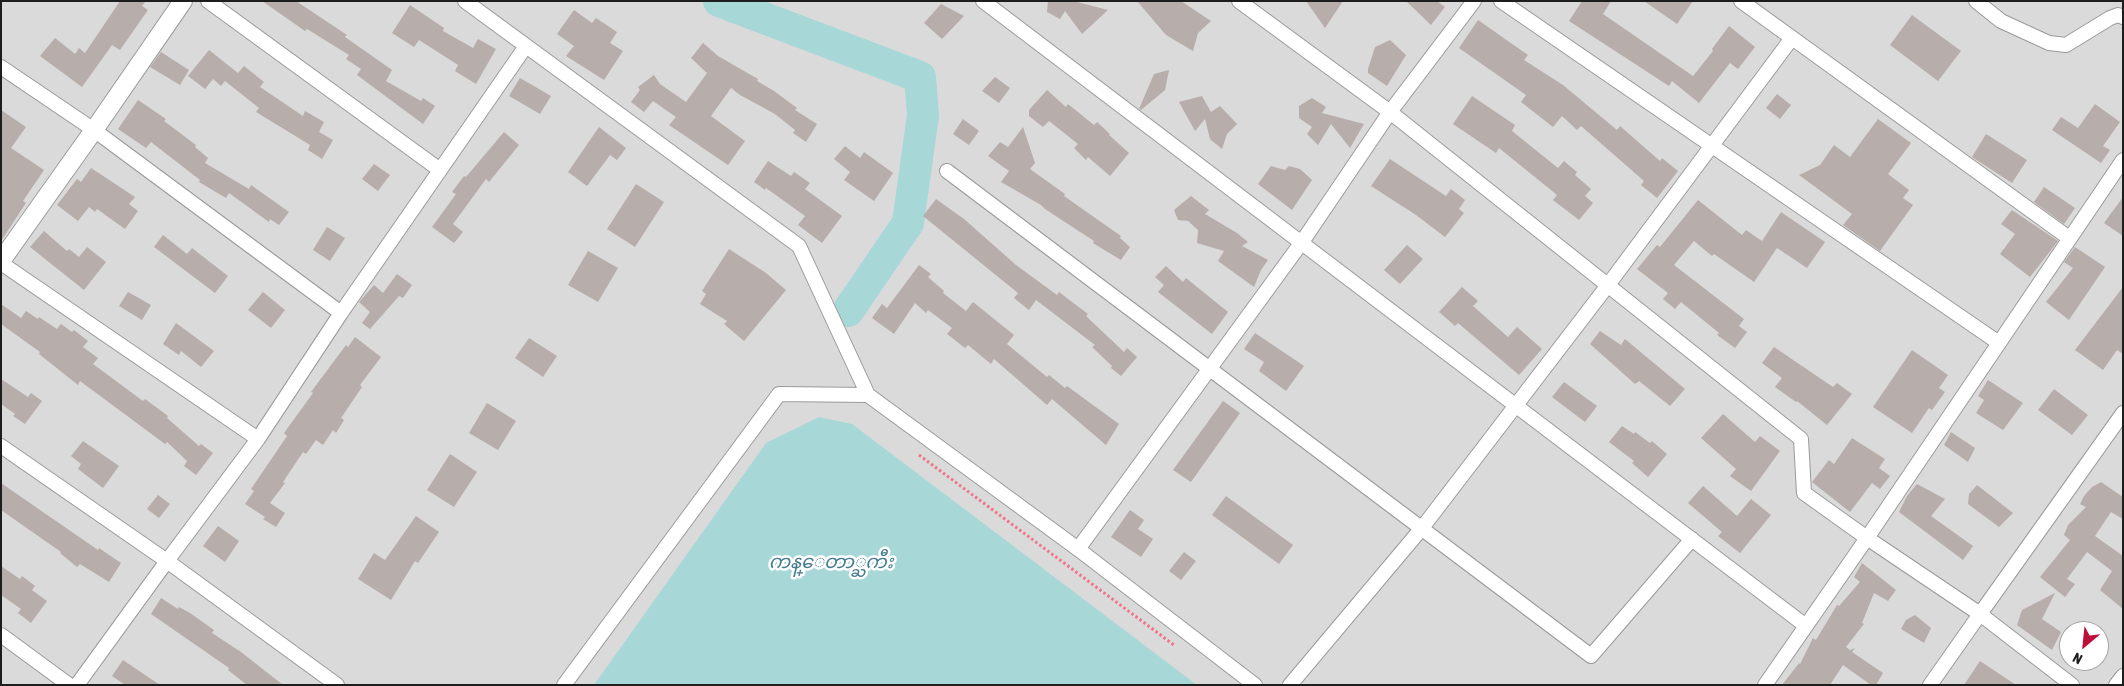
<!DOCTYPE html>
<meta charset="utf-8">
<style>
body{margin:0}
#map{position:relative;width:2124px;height:686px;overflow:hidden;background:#eee8e4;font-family:"Asap Condensed",sans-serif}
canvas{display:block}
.frame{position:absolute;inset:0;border:2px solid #1d1d1d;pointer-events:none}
.north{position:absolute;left:2059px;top:621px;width:50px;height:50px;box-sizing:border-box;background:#fff;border:1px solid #a5a5a5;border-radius:50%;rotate:208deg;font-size:14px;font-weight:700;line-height:20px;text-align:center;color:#1d1d1d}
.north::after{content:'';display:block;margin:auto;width:18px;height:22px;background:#bc0f3a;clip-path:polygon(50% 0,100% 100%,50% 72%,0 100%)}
</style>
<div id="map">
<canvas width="2124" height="686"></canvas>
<div class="frame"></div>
<div class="north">N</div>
</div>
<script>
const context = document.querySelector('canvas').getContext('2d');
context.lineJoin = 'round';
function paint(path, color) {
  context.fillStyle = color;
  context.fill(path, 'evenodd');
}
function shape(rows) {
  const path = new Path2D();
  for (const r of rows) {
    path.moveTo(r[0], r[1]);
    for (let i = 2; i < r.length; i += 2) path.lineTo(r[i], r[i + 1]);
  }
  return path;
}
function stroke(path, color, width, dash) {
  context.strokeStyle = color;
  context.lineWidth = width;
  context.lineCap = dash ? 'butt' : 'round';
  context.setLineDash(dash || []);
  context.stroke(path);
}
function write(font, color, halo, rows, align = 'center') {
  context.font = font + ' "Asap Condensed","Noto Sans Myanmar",sans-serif';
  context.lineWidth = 5;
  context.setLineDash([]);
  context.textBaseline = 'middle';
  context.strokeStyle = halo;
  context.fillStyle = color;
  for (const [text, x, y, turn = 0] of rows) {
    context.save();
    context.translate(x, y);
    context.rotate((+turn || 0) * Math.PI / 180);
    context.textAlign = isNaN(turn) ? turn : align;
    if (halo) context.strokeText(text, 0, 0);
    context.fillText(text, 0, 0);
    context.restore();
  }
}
const residential = shape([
 [1,1,2123,1,2123,685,1,685],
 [2069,631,2099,631,2099,661,2069,661]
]);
const water = shape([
 [819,417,852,424,1197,685,594,685,766,443]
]);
const river = shape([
 [719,1,920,77,923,115,908,223,848,311]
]);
const building = shape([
 [120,1,146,1,142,6,148,10,120,50,112,45,82,87,40,56,55,38,75,54,79,48,85,53],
 [262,1,296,1,347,35,345,37,392,70,386,81,421,101,423,98,435,106,423,124,357,75,361,69,346,59,349,55,307,29,305,31],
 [1048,1,1073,1,1108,10,1082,34,1065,11,1060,19,1047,12],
 [1137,1,1181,1,1211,21,1198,33,1193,51,1166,35],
 [1306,1,1343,1,1325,28],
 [1406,1,1437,1,1445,7,1431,25],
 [1582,1,1611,1,1603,14,1693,76,1713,51,1712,49,1729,26,1755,47,1738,69,1730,63,1699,103,1672,81,1669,86,1569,21],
 [1644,1,1693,1,1677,24],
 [941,4,964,16,942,39,924,23],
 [410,5,444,28,443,31,473,48,478,39,496,49,476,84,455,71,458,65,419,40,414,47,392,33],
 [574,10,592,23,596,18,617,32,610,43,623,51,604,80,566,56,574,46,557,34],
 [1912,15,1961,51,1938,81,1890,45],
 [1478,20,1528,55,1524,60,1563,85,1617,130,1620,126,1660,161,1662,158,1678,171,1657,198,1641,185,1644,181,1581,126,1577,130,1562,116,1553,127,1521,102,1526,95,1459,48],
 [1390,40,1406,55,1387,86,1368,73,1368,69,1375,47],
 [703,43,718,56,758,79,757,81,774,91,797,108,795,110,817,124,806,142,793,133,795,130,775,114,740,95,731,88,711,116,745,141,728,165,669,125,676,117,653,101,644,112,631,102,640,90,638,87,654,75,660,84,686,102,707,73,691,58],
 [209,50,238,73,244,66,264,82,260,87,303,116,305,111,324,122,319,132,333,140,322,159,308,150,310,145,256,112,259,108,225,81,221,86,213,79,205,89,188,76],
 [161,52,189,70,180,85,150,67],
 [1169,70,1165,90,1141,110,1139,109,1154,74],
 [995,77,1010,88,999,103,982,91],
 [520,78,551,96,540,114,509,96],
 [1047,90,1066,107,1068,104,1094,125,1097,122,1110,134,1109,135,1129,153,1110,176,1088,157,1086,160,1074,148,1078,144,1049,121,1043,127,1029,116,1029,110],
 [1777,94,1791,105,1780,119,1766,108],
 [1202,96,1211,112,1220,106,1237,124,1227,134,1222,149,1210,139,1205,119,1195,131,1179,102],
 [1472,96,1515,125,1512,131,1558,168,1564,161,1577,172,1575,175,1591,189,1585,196,1593,203,1579,220,1553,200,1557,195,1499,148,1496,153,1453,124],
 [1312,98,1326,107,1322,113,1364,124,1350,148,1331,124,1318,145,1307,134,1312,127,1299,118,1299,106],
 [138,100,166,119,164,121,196,145,195,147,208,158,205,163,249,189,251,185,289,212,279,225,270,219,269,222,229,193,226,198,199,182,200,180,151,142,146,148,118,129],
 [2095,104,2120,122,2103,146,2110,150,2101,163,2052,130,2061,117,2078,128],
 [1,110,26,127,11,148,44,170,23,201,26,203,1,241],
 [963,119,979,131,969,145,953,134],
 [1878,119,1911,143,1888,174,1909,190,1903,198,1913,205,1880,251,1843,225,1852,214,1799,175,1820,165,1834,145,1850,157],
 [599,127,626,148,617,160,610,155,587,186,568,172],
 [1023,127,1035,163,1030,169,1065,194,1064,196,1121,236,1120,238,1130,247,1121,260,1101,248,1093,243,1094,241,1045,209,1041,205,1001,182,1009,171,988,156,1000,142,1008,147],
 [504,132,519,145,489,182,486,179,453,224,463,232,454,243,432,227,456,194,452,192,464,176,466,177],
 [1986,134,2027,160,2012,183,1972,157],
 [845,146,860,158,864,152,893,173,874,201,844,180,850,172,834,159],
 [1390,159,1446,196,1451,189,1465,200,1459,209,1464,213,1445,237,1416,215,1371,186],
 [768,161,791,176,794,172,810,183,805,189,842,216,822,243,798,225,805,216,766,188,765,190,754,182],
 [374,164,390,175,378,191,362,179],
 [1271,166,1285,170,1289,166,1300,169,1312,180,1292,210,1258,184],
 [91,168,135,197,129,204,138,211,125,229,97,209,95,212,89,207,78,221,57,205,77,179,81,182],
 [636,184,664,202,635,247,607,229],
 [2044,187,2075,208,2064,224,2034,202],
 [1191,196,1209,210,1205,214,1237,233,1248,242,1242,246,1268,260,1261,270,1254,287,1218,261,1224,251,1197,243,1198,230,1188,221,1178,220,1174,210],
 [2123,197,2123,236,2104,223],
 [936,199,964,219,1016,265,1057,295,1059,292,1088,314,1086,316,1124,352,1127,348,1137,357,1121,376,1111,368,1112,366,1092,347,1095,345,1036,300,1029,310,1014,298,1018,293,923,216],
 [1698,200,1742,235,1746,230,1762,241,1781,212,1825,242,1807,268,1777,248,1754,282,1714,254,1712,256,1694,241,1674,265,1744,319,1739,326,1747,332,1735,348,1717,335,1719,333,1681,302,1675,309,1663,299,1668,293,1637,269,1657,245,1660,247],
 [2012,210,2058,241,2030,277,2000,254,2015,234,2001,224],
 [327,227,345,238,330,261,313,250],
 [44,231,67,251,69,249,79,257,87,247,106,262,84,290,30,247],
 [163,235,187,254,192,248,228,276,215,293,154,247],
 [1407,245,1423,259,1400,284,1384,270],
 [2075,247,2105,267,2069,320,2046,302,2073,268,2064,262],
 [729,249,766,273,786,290,744,341,724,324,727,321,700,304,706,294,702,291],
 [588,251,618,268,598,302,568,285],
 [919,265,931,274,928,277,944,291,943,293,966,311,973,302,1014,335,1007,344,1047,377,1049,375,1065,388,1067,386,1119,424,1106,445,1052,399,1047,405,994,359,991,364,968,345,965,348,947,334,952,328,928,310,926,313,915,303,894,334,872,318,882,304,887,308],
 [1166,266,1183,282,1186,278,1228,312,1212,334,1158,292,1164,285,1155,277],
 [397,274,412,285,403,298,399,296,370,329,362,323,370,312,359,302,374,285,383,293],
 [1462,287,1478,301,1473,306,1508,337,1517,327,1542,349,1519,375,1458,323,1455,326,1439,312],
 [2123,287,2123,354,2117,350,2103,370,2075,350],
 [128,292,151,305,142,320,119,306],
 [263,292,285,310,271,328,248,310],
 [1,304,21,318,26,311,38,319,39,317,57,329,61,324,72,332,74,330,88,341,83,347,98,358,93,364,143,401,145,399,168,416,167,418,199,446,201,444,213,453,196,475,184,466,187,461,167,442,165,444,80,381,78,385,39,354,40,352,1,324],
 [176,323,214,351,201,367,181,351,179,355,163,344],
 [1600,331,1621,345,1625,339,1685,389,1670,406,1639,381,1635,384,1590,344],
 [1255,333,1304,366,1286,391,1259,371,1264,362,1244,349],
 [355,337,381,357,360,385,362,387,341,418,344,420,336,433,333,430,323,445,316,440,306,454,303,452,283,482,285,483,270,503,285,513,276,527,263,519,265,517,245,504,254,491,251,489,287,436,284,433,313,393,311,392,346,345,348,347],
 [529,338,557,356,543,377,515,358],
 [1774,347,1833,387,1837,383,1852,394,1827,425,1797,401,1796,402,1775,387,1782,378,1762,363],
 [1912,350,1948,375,1939,388,1945,392,1932,410,1929,408,1912,433,1873,407],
 [1,379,28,397,31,393,42,401,25,424,13,416,15,414,1,404],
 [1988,380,2023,403,2003,430,1976,413,1984,400,1978,396],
 [1564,382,1597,406,1585,422,1552,397],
 [2054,389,2088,415,2072,435,2038,410],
 [1223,401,1240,413,1191,482,1173,470],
 [487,403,516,421,498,450,469,433],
 [1723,414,1755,442,1760,436,1780,451,1751,491,1730,476,1736,469,1701,438],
 [1622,426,1634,434,1635,432,1650,443,1652,441,1667,454,1648,477,1632,463,1634,461,1609,442],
 [1951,432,1975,448,1968,462,1944,445],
 [1852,438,1885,459,1879,468,1890,476,1880,489,1872,483,1850,512,1812,482,1829,460,1834,464],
 [83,441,119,466,103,488,78,469,81,464,71,456],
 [450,454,477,472,454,507,427,490],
 [2101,482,2123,497,2123,519,2111,512,2095,536,2123,556,2123,609,2100,590,2112,571,2087,552,2067,579,2075,584,2065,597,2040,577,2070,540,2064,535,2068,525,2086,507,2080,504,2084,496,2092,487],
 [1,483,98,550,99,548,121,563,109,582,80,564,77,567,60,553,61,552,1,510],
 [1917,484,1945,499,1931,516,1973,546,1963,560,1899,512,1907,496],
 [1977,485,2013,513,1999,527,1968,504,1969,494],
 [1703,486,1737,516,1751,499,1771,515,1740,553,1718,536,1722,532,1688,503],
 [158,495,170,504,159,518,147,509],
 [1226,496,1293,545,1279,564,1212,515],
 [1130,510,1144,520,1138,529,1153,539,1141,557,1111,537],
 [416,516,439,532,418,563,415,561,391,600,358,579,374,553,385,560],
 [218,526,239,541,225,562,203,546],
 [1184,552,1196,561,1181,580,1169,571],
 [1862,563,1896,590,1888,601,1874,593,1862,623,1864,624,1846,647,1850,650,1848,651,1855,648,1852,652,1883,673,1876,685,1871,685,1843,665,1830,685,1782,685,1799,663,1800,664,1813,638,1816,640,1837,605,1839,606,1860,582,1854,577],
 [1,566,20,579,22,576,35,586,32,590,47,601,31,623,18,613,21,609,1,595],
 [2055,593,2042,619,2061,632,2052,650,2017,625,2022,610],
 [161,598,178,609,179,607,190,613,214,630,212,633,241,652,283,685,247,685,228,670,229,668,151,614],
 [1915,615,1931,628,1924,643,1901,629,1906,620],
 [123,660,160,685,125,685,112,676],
 [1980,661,2016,685,1964,685]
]);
const path = shape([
 [919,455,1174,645]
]);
const minor = shape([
 [208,1,440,170],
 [465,1,799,246,868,395,1078,549,1255,685],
 [983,1,1806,626],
 [1239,1,1390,112,1801,439,1804,493,1867,538,1980,614,2123,413],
 [1501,1,1999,343],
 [1741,1,2069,238],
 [1976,1,2001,21,2049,43,2066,45,2110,18,2118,15,2123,17],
 [1,67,94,130,341,313],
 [947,171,1591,656,1692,539],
 [1,263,258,439,167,561,337,685],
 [258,439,341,313,526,46],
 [1,446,167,561,77,685],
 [1078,549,1302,242,1390,112,1474,1],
 [1,635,69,685],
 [564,685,779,394,868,395],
 [1290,685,1422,528,1608,285,1792,38],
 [1765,685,1867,538,2123,160],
 [1930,685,1980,614,2072,685],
 [2116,685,2123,676]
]);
const tertiary = shape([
 [1,261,94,130,183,1]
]);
const waterNames = [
 ["ကန္ေတာ္ႀကီး",831,562]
];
paint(residential, '#dbdadb');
paint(water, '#a7d8d7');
stroke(river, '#a7d8d7', 32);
paint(building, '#b7adaa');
stroke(minor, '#9a9a9a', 16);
stroke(tertiary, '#9a9a9a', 20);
stroke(path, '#ef7486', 3, [2.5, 2.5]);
stroke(minor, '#fff', 14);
stroke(tertiary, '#fff', 18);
write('italic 19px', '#477d90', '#fff', waterNames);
</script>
